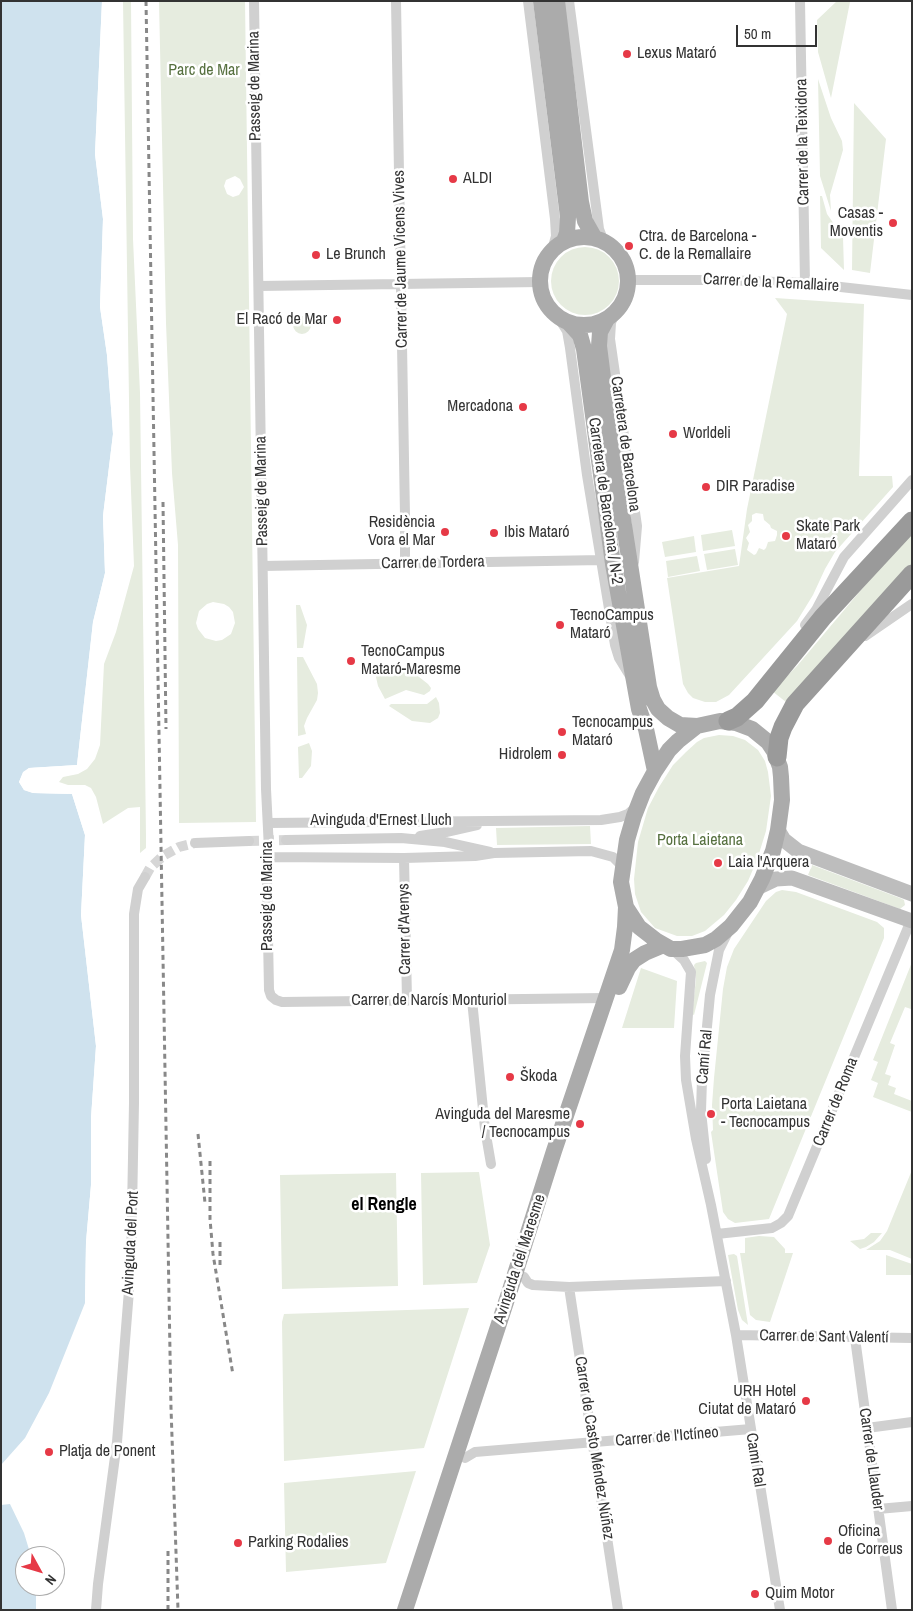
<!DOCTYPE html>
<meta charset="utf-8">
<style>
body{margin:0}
#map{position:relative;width:913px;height:1611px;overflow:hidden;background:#fff;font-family:"Archivo Narrow",sans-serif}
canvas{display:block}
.frame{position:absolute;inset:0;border:2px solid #333;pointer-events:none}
.north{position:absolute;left:15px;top:1546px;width:50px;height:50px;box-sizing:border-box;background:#fff;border:1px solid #adadad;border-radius:50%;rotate:129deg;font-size:14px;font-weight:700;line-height:20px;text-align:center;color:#333}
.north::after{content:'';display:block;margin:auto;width:18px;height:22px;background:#e63946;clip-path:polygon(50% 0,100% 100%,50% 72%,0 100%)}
.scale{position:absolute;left:736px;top:25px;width:81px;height:22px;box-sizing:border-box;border:2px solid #333;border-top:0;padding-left:6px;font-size:15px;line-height:18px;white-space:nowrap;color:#333;-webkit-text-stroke:4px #fff;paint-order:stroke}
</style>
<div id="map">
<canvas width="913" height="1611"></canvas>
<div class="frame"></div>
<div class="north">N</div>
<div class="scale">50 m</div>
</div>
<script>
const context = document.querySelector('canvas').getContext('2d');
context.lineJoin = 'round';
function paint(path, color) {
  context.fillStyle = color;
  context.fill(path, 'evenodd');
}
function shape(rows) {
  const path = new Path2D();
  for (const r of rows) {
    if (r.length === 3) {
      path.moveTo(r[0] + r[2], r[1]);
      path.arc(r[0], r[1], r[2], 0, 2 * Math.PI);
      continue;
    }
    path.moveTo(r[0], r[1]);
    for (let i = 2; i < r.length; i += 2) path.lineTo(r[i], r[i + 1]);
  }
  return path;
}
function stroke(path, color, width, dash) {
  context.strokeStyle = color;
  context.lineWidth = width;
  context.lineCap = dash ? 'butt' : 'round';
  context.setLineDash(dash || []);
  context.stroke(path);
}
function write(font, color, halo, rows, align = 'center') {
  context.font = font + ' "Archivo Narrow",sans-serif';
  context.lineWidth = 5;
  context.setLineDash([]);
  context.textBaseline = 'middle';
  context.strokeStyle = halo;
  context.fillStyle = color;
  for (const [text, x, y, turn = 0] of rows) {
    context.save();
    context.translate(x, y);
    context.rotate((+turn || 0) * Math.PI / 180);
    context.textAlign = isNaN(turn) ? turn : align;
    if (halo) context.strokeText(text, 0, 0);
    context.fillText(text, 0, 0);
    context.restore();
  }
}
const green = shape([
 [123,1,131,1,133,239,140,393,146,836,146,848,140,853,140,807,128,808,103,824,96,797,91,788,85,785,68,785,59,782,63,777,78,774,87,769,95,759,100,745,104,664,116,632,134,566,130,466],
 [159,1,245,1,256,822,179,823,178,545,172,473,166,323],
 [235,176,240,179,244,187,239,195,233,197,227,194,224,186,226,180],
 [213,602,224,604,229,607,233,612,235,623,231,634,222,640,216,641,205,638,198,629,196,623,199,611,207,604],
 [837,1,850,2,831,98,818,52,817,20],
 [818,79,831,118,842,141,843,150,830,195,831,211,820,176],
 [854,103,886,139,870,273,852,270],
 [820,196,822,196,827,214,843,237,844,270,821,248],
 [585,281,34],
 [775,298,864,304,859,476,892,476,893,487,835,552,825,569,813,595,797,621,729,695,716,702,705,702,693,698,688,693,683,684,667,578,739,566,747,509,787,314],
 [756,513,763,514,764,520,770,525,771,528,777,531,777,535,775,541,768,542,766,548,764,550,759,548,756,554,754,555,747,550,749,543,746,538,750,532,748,525,752,521,752,515],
 [302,325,9],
 [732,530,735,546,703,551,701,535],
 [912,534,912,565,786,702,772,691,797,666,877,571],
 [694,536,696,552,665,557,662,542],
 [735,549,738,565,707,570,704,554],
 [697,556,700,571,668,577,666,561],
 [296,605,300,605,307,625,303,648,297,648],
 [297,657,303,657,317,684,318,693,317,700,307,718,304,726,306,734,298,736],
 [388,665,402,667,414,673,428,684,431,688,430,691,424,695,406,690,385,699,378,686,376,677,381,668],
 [436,697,439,703,440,713,438,718,430,723,412,721,389,706,391,704,427,704],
 [719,735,733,736,745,740,758,750,765,761,768,772,771,796,766,831,757,860,748,881,736,900,724,915,705,931,692,936,677,936,655,928,641,912,635,894,634,879,638,842,648,808,659,787,673,765,686,752,697,742,704,738],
 [309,743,312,751,311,766,302,778,299,778,298,747],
 [590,826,591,844,497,845,496,828],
 [812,865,900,898,904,900,905,905,900,909,808,875],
 [782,890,796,892,877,922,884,928,884,938,769,1219,735,1223,728,1219,723,1212,711,1132,713,1130,712,1105,714,1078,723,989,727,967,734,949,766,901,776,892],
 [705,961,707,963,694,1015,692,1014,696,979,694,965,696,963],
 [912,962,912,1007,911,1009,905,1007,890,1043,895,1045,885,1074,891,1076,888,1085,896,1088,894,1094,912,1101,912,1112,873,1097,878,1083,871,1080,878,1062,873,1060],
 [641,968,677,981,674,1028,622,1028],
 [912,1170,912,1259,890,1250,866,1250,880,1241,887,1231],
 [479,1172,490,1245,477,1283,423,1285,421,1173],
 [396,1173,398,1286,282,1289,280,1175],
 [871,1233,882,1233,874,1242,866,1247,860,1249,850,1241,864,1239],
 [759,1236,774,1237,785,1249,785,1253,793,1253,770,1322,756,1320,750,1315,740,1253,745,1253,745,1238],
 [734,1254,737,1256,748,1325,742,1320,738,1310,728,1255],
 [886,1255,912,1264,912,1275,886,1275],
 [469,1308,424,1448,284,1461,282,1322,284,1314],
 [416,1471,386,1563,286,1572,284,1483]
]);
const water = shape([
 [1,1,102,1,95,154,103,219,100,307,107,355,113,434,103,516,105,573,93,622,77,765,29,768,23,772,19,782,24,790,33,793,72,794,85,835,81,915,96,1046,91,1118,91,1185,86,1242,85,1303,49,1393,25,1438,1,1465],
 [10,1504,24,1533,31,1556,25,1556,25,1586,36,1586,36,1610,1,1610,1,1505]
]);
const pier = shape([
 [102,1,104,1,104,9,100,83,98,153,105,219,102,307,110,355,116,434,105,516,108,574,95,622,80,766,77,768,30,770,25,773,22,782,26,788,34,791,73,792,87,834,84,915,98,1046,94,1118,94,1185,88,1242,87,1302,85,1303,86,1242,91,1185,91,1118,96,1046,81,915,85,835,72,794,33,793,24,790,19,782,23,773,29,768,77,765,93,622,105,573,103,516,113,434,107,355,100,307,103,219,95,154]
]);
const streetTunnel = shape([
 [405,516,405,548],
 [249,841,286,840],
 [145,877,150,868,163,856,179,847,195,843]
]);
const street = shape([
 [254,1,266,789,269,849,267,885,269,990,271,996,276,1000,282,1002,605,998],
 [396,1,405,516],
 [528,1,555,219,556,236,552,250],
 [569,1,599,229,602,237,606,242],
 [800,1,805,283],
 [629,280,722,280,805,283,912,295],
 [259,286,540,282],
 [614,314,611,323,610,339,637,526,634,562],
 [558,317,567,331,570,348,587,475,615,645,619,658,630,676],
 [405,548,405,564],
 [263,566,602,560],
 [805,625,816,610,844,557,912,480],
 [865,636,912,604],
 [268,823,601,820,620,817,628,814,636,807],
 [420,836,446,832,477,825],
 [286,840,401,838,445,842,490,852],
 [195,843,249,841],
 [269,857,404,858,475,856,494,853,591,851,613,857,622,866],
 [404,858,407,1000],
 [672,949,684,960,691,972,685,1056,686,1080,696,1139,711,1205,736,1335,780,1610],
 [472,1000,485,1129,491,1164],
 [706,1159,701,1111,702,1079,710,995,719,950,728,932],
 [717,1234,772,1228,781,1223,788,1216,912,918],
 [524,1277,528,1283,533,1285,569,1287,726,1281],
 [569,1287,618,1610],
 [736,1335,912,1338],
 [855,1338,892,1610],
 [867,1428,912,1422],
 [465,1458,475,1452,751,1429],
 [878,1509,912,1506],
 [96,1610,98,1584,117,1442,131,1265,134,1103,134,914,138,889,145,877]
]);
const secondary = shape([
 [778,830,784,840,798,851,912,894],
 [757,888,776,879,792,878,912,921]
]);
const primary = shape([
 [541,1,568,217,567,233,564,241],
 [557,1,581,202,585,221,594,237],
 [584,281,44],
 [607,319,600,332,599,346,611,441,649,687,653,700,658,709,668,718,680,725,697,726],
 [569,323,580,335,584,349,613,564,639,709,646,729,655,771],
 [720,721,736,723,752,729,768,742,774,751,780,767,781,777,782,800,778,830,773,851,762,879,750,902,731,926,716,939,705,945,682,949,671,949,657,941,639,927,626,907,621,882,627,840,634,816,643,793,655,771,669,750,678,741,697,726,720,721],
 [619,987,628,968,634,960,645,953,664,945],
 [405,1610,510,1290,554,1151,622,950,625,927,626,907]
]);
const highway = shape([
 [728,721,737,717,755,701,823,617,912,521],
 [777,757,779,738,783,727,795,704,912,574]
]);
const rail = shape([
 [146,1,171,1408,178,1610],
 [163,502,166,729],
 [198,1134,205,1203],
 [210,1161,210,1219,213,1254,233,1375],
 [220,1242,220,1268],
 [168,1551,168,1610]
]);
const markers = [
 [627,54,5,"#e63946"],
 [453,179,5,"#e63946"],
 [893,223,5,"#e63946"],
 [629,246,5,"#e63946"],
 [316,255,5,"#e63946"],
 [337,320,5,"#e63946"],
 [523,407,5,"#e63946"],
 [673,434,5,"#e63946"],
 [706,487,5,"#e63946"],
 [445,532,5,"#e63946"],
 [494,533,5,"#e63946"],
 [786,536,5,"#e63946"],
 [560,625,5,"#e63946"],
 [351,661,5,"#e63946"],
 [562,732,5,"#e63946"],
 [562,755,5,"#e63946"],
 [718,863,5,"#e63946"],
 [510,1077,5,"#e63946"],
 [711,1114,5,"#e63946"],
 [580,1124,5,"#e63946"],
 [806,1401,5,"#e63946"],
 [49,1452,5,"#e63946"],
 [828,1541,5,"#e63946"],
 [238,1543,5,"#e63946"],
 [755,1594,5,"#e63946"]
];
const poiNames = [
 ["Lexus Mataró",637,54],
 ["ALDI",463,179],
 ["Casas -",883,214,"right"],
 ["Moventis",883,232,"right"],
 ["Ctra. de Barcelona -",639,237],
 ["C. de la Remallaire",639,255],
 ["Le Brunch",326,255],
 ["El Racó de Mar",327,320,"right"],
 ["Mercadona",513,407,"right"],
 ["Worldeli",683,434],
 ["DIR Paradise",716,487],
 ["Residència",435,523,"right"],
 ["Vora el Mar",435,541,"right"],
 ["Skate Park",796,527],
 ["Mataró",796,545],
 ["Ibis Mataró",504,533],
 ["TecnoCampus",570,616],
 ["Mataró",570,634],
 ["TecnoCampus",361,652],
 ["Mataró-Maresme",361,670],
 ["Tecnocampus",572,723],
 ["Mataró",572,741],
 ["Hidrolem",552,755,"right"],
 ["Laia l'Arquera",728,863],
 ["Škoda",520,1077],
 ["Porta Laietana",721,1105],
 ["- Tecnocampus",721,1123],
 ["Avinguda del Maresme",570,1115,"right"],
 ["/ Tecnocampus",570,1133,"right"],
 ["URH Hotel",796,1392,"right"],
 ["Ciutat de Mataró",796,1410,"right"],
 ["Platja de Ponent",59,1452],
 ["Oficina",838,1532],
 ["de Correus",838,1550],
 ["Parking Rodalies",248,1543],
 ["Quim Motor",765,1594]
];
const parkNames = [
 ["Parc de Mar",204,71],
 ["Porta Laietana",700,841]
];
const streetNames = [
 ["Passeig de Marina",255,86,-91],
 ["Carrer de la Teixidora",803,142,-91],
 ["Carrer de Jaume Vicens Vives",401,259,-91],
 ["Carrer de la Remallaire",771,283,3],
 ["Carretera de Barcelona",625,444,82],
 ["Passeig de Marina",262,491,-91],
 ["Carretera de Barcelona / N-2",605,501,82],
 ["Carrer de Tordera",433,563,-1],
 ["Avinguda d'Ernest Lluch",381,821],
 ["Passeig de Marina",268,896,-90],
 ["Carrer d'Arenys",405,929,-91],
 ["Carrer de Narcís Monturiol",429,1001],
 ["Camí Ral",705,1057,-85],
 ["Carrer de Roma",836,1102,-68],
 ["Avinguda del Port",131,1243,-87],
 ["Avinguda del Maresme",520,1259,-72],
 ["Carrer de Sant Valentí",824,1337,1],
 ["Carrer de l'Ictíneo",667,1437,-5],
 ["Carrer de Casto Méndez Núñez",594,1448,81],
 ["Carrer de Llauder",871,1459,82],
 ["Camí Ral",755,1460,81]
];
const neighbourhoodNames = [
 ["el Rengle",384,1205]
];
paint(green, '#e6ecdf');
paint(water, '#cfe2ee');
paint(pier, '#fff');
stroke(streetTunnel, '#d6d6d6', 10, [10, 5]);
stroke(street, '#d0d0d0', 10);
stroke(secondary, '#bdbdbd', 15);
stroke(primary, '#ababab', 16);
stroke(highway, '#9a9a9a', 19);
stroke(rail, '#888', 3, [5, 4]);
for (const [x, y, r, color] of markers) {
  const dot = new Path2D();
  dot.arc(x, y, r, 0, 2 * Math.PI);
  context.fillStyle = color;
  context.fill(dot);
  stroke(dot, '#fff', 2);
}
write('16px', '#333', '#fff', poiNames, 'left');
write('16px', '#56703f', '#fff', parkNames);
write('16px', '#333', '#fff', streetNames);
write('bold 18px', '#000', '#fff', neighbourhoodNames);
</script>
